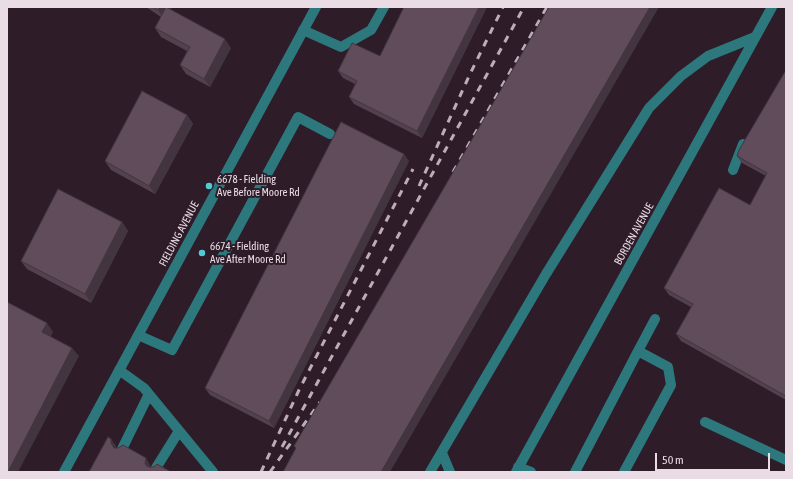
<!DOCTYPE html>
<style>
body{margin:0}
#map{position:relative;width:793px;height:479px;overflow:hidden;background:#2e1c29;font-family:"Asap Condensed",sans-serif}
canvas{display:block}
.frame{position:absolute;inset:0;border:8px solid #e9dce5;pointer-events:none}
.scale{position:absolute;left:655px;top:453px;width:115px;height:18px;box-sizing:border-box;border:2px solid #e9dce5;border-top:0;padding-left:5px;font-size:12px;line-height:14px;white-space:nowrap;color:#e9dce5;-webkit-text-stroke:3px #2e1c29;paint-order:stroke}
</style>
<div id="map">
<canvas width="793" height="479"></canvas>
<div class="frame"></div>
<div class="scale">50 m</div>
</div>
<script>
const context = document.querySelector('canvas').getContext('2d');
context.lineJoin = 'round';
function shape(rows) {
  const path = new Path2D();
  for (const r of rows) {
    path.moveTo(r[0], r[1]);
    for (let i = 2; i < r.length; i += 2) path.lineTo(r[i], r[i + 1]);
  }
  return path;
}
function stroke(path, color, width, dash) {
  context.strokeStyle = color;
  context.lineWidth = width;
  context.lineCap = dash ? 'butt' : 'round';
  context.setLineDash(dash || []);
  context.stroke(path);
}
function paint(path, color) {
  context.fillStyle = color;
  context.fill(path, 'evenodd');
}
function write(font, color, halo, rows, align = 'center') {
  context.font = font + ' "Asap Condensed",sans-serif';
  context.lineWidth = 4;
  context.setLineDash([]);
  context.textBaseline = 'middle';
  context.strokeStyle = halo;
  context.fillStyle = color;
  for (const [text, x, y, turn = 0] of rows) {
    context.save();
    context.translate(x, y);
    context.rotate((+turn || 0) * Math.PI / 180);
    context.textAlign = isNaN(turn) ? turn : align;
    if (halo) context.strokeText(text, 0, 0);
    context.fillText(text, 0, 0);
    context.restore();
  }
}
const minor = shape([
 [303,30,341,47,371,30,384,7],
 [733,170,743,144],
 [138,335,172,350,298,117,330,134],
 [638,351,655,319],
 [119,370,144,388,213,472],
 [705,422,786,460],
 [122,449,149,394],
 [442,453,450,472],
 [518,467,531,472],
 [156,468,179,431],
 [64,472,316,7],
 [430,472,546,274,649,108,681,76,708,56,755,37],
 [516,472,772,7],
 [575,472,638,351,668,367,671,385,624,472]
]);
const rail = shape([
 [453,172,547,7],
 [419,186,470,74,503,7],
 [282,447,524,7],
 [261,472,299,390,413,169],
 [270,472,320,402]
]);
const wall = shape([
 [146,7,172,7,170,9,231,48,210,87,186,74,180,65,187,51,161,37,155,28,161,17],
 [404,7,487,7,422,138,354,104,349,97,355,84,343,78,338,71,380,56],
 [786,70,786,400,681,341,676,334,691,307,669,295,664,288,750,205,766,176,742,163,737,156],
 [187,115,193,124,155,194,111,170,105,161],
 [409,161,274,428,210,395,205,388],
 [122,222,128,231,91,303,27,269,21,261]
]);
const shadedWall = shape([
 [160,7,172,7,164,19,158,10],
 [479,7,487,7,422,138,417,131],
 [650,7,659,7,390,472,381,472],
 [225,39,231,48,210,87,204,79],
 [187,115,193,124,155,194,149,186],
 [404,154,409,161,274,428,269,421],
 [122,222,128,231,91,303,85,294],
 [47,323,53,332,49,341,42,332],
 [72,348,79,356,18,472,8,472],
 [111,439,116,446,116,450,111,443],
 [146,458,150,465,150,471,145,464]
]);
const building = shape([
 [153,7,160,7,158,10,153,7],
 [166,7,225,39,204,79,180,65,190,47,155,28,166,7],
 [404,7,479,7,417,131,349,97,357,81,338,71,352,43,380,56,404,7],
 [549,7,650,7,381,472,283,472,296,448,294,446,549,7],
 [786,70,786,396,676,334,693,304,664,288,719,188,750,205,767,173,737,156,739,150,786,70],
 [142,91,187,115,149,186,105,161,142,91],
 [341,122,404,154,269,421,205,388,341,122],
 [58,189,122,222,85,294,21,261,58,189],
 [7,302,47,323,42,332,72,348,8,472,7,472,7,302],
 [108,437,111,439,111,443,114,448,118,448,123,445,146,458,145,464,148,467,154,467,157,464,171,472,89,472,108,437]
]);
const markers = [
 [209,186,4,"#51ccd5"],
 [202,253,4,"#51ccd5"]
];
const poiNames = [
 ["6678 - Fielding",217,180],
 ["Ave Before Moore Rd",217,193],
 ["6674 - Fielding",210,247],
 ["Ave After Moore Rd",210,260]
];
const streetNames = [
 ["FIELDING AVENUE",179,234,-62],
 ["BORDEN AVENUE",634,234,-61]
];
stroke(minor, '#2c787d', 10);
stroke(rail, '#bcaeb8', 3, [7, 7]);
paint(wall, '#53414e');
paint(shadedWall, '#433540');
paint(building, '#604c5b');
stroke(building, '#433540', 1);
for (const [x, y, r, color] of markers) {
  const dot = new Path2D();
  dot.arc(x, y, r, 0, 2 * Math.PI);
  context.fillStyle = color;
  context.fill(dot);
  stroke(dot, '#2e1c29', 1.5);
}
write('11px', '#e9dce5', '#2e1c29', poiNames, 'left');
write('11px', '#e9dce5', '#2e1c29', streetNames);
</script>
